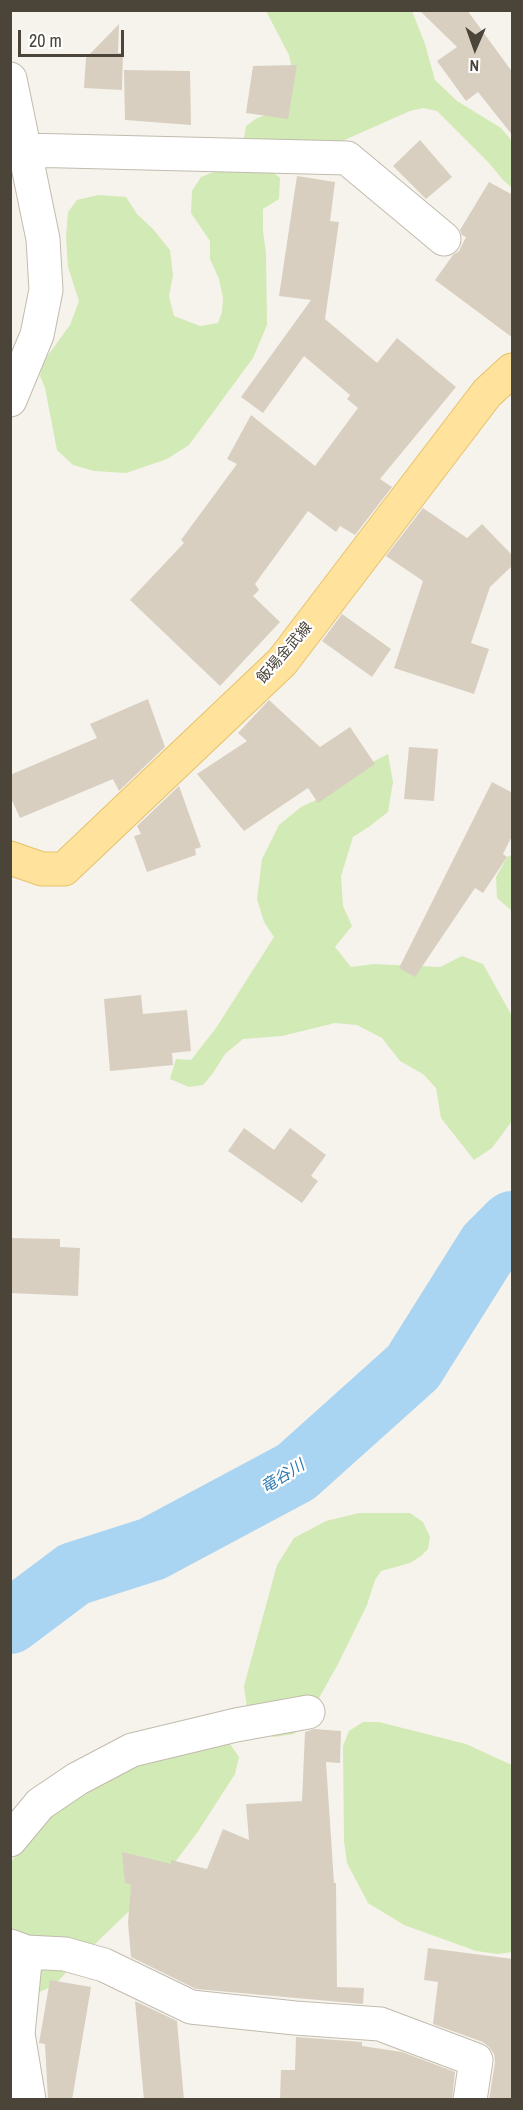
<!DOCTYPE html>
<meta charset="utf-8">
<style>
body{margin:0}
#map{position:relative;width:523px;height:2110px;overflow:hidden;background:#f6f3ec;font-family:"Archivo Narrow",sans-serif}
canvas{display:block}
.frame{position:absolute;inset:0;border:12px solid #4b4439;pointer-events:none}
.north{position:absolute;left:445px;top:18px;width:60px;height:60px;-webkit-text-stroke:4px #fff;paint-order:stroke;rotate:182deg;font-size:16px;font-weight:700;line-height:24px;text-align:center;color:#4b4439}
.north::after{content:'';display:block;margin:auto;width:21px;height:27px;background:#4b4439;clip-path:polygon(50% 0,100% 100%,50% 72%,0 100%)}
.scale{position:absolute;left:18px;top:30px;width:106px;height:27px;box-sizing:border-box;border:3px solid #4b4439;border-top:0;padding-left:8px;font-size:18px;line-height:21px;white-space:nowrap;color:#4b4439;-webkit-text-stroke:4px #fff;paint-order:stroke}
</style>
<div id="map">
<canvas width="523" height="2110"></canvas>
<div class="frame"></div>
<div class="north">N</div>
<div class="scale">20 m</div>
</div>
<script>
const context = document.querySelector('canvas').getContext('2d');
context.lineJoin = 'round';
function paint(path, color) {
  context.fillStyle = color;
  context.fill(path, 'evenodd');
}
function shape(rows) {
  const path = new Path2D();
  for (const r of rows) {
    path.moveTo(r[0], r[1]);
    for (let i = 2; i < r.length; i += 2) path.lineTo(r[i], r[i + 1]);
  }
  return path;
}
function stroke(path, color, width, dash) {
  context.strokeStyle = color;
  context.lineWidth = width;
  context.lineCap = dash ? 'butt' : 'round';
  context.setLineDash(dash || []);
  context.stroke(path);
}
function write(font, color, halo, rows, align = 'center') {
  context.font = font + ' "Archivo Narrow","Noto Sans JP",sans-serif';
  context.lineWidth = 4.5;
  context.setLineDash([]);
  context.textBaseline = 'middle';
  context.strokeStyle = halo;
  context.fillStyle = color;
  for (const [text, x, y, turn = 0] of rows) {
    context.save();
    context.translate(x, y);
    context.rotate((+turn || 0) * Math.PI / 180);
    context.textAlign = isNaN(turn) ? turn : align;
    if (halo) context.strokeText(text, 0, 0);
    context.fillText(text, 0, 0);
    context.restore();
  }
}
const green = shape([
 [266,11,412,11,425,44,435,80,457,101,501,128,512,141,512,188,503,180,489,163,437,111,423,108,410,111,340,142,243,144,246,126,257,118,275,112,294,77,289,55],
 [268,168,280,178,279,199,263,209,263,231,266,253,267,325,253,358,189,445,167,459,126,473,94,471,73,465,57,450,45,388,40,376,43,362,70,325,79,301,68,267,66,238,68,212,77,200,98,195,126,197,137,214,153,229,170,250,173,275,169,296,174,316,200,326,218,323,222,312,223,298,219,279,210,259,210,241,191,213,192,191,201,177,221,169],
 [388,754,393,782,388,812,370,826,353,837,341,876,343,906,352,926,335,947,351,967,374,964,440,967,462,956,483,964,512,1016,512,1121,492,1148,474,1160,441,1118,436,1088,423,1074,400,1061,382,1038,357,1025,335,1023,282,1036,243,1039,225,1054,213,1073,203,1085,189,1087,170,1079,176,1059,191,1060,216,1028,274,937,264,922,257,899,262,859,279,825,301,807,335,791,359,769],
 [512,855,512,911,497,898,496,877,507,857],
 [359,1513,410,1513,423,1522,430,1537,428,1549,421,1556,410,1563,381,1571,375,1580,367,1605,338,1664,304,1725,294,1734,274,1737,264,1734,247,1708,244,1686,277,1565,294,1538,326,1521],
 [363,1722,379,1722,466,1744,512,1765,512,1952,498,1954,476,1951,404,1925,368,1903,347,1863,344,1841,343,1746,349,1731],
 [215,1742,230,1744,239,1757,235,1774,197,1833,172,1866,148,1893,70,1968,55,1985,33,1995,11,1979,10,1863,40,1824,87,1789,139,1762]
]);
const river = shape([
 [10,1622,74,1574,152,1549,296,1472,413,1367,489,1246,512,1223]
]);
const building = shape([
 [419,10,467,10,513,73,513,136,478,92,466,101,437,61,457,47],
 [119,24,118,53,123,53,122,90,84,88,86,58],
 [297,65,288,119,246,113,253,66],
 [124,70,190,71,191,125,125,120],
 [420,140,452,177,426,199,393,166],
 [297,176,335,182,330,221,339,222,325,319,377,363,397,338,456,387,380,479,392,487,355,535,340,526,336,532,308,511,255,584,259,590,253,596,280,622,220,686,130,600,184,543,181,540,237,464,227,459,251,415,315,466,358,408,347,399,350,395,304,356,263,413,241,397,311,300,279,296],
 [489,182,513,195,513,338,435,280,453,255,459,251,466,237,462,235,460,230],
 [423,508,467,538,482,524,513,556,513,565,490,587,471,643,489,649,474,694,394,668,423,581,386,556],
 [342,614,391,649,372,677,322,641],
 [148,699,165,747,119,791,113,779,20,818,10,796,10,775,97,738,90,724],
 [269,700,320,747,350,727,375,764,318,803,308,788,244,831,197,774,247,741,238,733],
 [409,747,438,749,434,801,404,799],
 [492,782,513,793,513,834,503,854,507,857,483,893,475,888,415,977,399,968],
 [179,786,201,847,195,849,196,855,147,872,134,836,141,834,137,826],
 [141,995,143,1014,187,1010,191,1051,172,1053,173,1065,110,1071,104,999],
 [244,1128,274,1150,290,1128,326,1155,311,1176,318,1181,302,1203,228,1151],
 [10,1238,60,1239,60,1247,80,1248,78,1296,10,1293],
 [314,1729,341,1731,340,1763,326,1762,334,1883,336,1883,337,1987,364,1988,363,2004,196,1989,131,1957,128,1923,131,1885,125,1883,122,1852,171,1864,171,1860,207,1869,223,1829,249,1840,246,1804,302,1801,305,1732],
 [428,1948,513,1959,513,2100,489,2100,495,2062,494,2054,489,2047,483,2042,433,2024,438,1982,424,1980],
 [50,1980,91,1987,72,2100,48,2100,45,2044,39,2043],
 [135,2001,177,2021,184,2100,144,2100],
 [296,2037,362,2042,362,2046,402,2052,455,2072,452,2100,280,2100,281,2070,295,2070]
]);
const minor = shape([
 [10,79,43,239,46,290,37,335,10,400],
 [25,150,347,158,444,239],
 [10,1840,40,1804,77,1779,132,1750,236,1725,308,1712],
 [10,1946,26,1952,18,2034,29,2100],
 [26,1952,65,1954,104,1965,191,2007,295,2018,380,2024,476,2060,470,2100]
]);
const major = shape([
 [10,858,42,869,64,869,282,662,487,393,512,370]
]);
const streetNames = [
 ["飯場金武線",285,653,-49]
];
const waterNames = [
 ["竜谷川",283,1477,-32]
];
paint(green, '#d2eab5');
stroke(river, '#a9d4f2', 64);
paint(building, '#d8cfc1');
stroke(minor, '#c2bbae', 35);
stroke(major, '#e6c16a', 35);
stroke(minor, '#fff', 33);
stroke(major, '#ffe39c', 33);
write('15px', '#4b4439', '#fff', streetNames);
write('italic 16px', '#2e7ab2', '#fff', waterNames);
</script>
